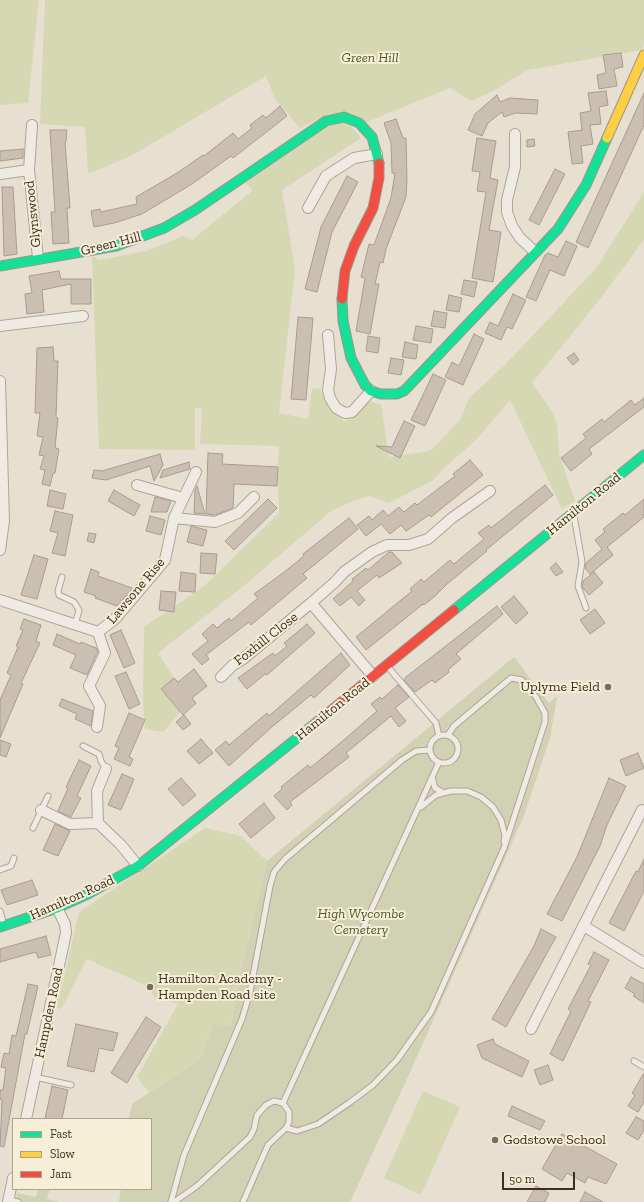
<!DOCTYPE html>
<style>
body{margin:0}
#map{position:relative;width:644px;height:1202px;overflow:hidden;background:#e7e0d1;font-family:"Zilla Slab",serif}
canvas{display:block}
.legend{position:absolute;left:12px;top:1118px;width:140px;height:72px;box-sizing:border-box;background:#f7eed8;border:1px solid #ada18e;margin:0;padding:5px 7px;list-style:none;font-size:12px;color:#3d2e20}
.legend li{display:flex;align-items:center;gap:8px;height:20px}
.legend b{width:20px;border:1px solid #ada18e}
.scale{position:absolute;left:502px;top:1172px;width:73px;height:18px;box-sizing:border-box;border:2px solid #3d2e20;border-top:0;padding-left:5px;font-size:12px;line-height:14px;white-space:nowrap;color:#3d2e20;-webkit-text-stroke:3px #f7eed8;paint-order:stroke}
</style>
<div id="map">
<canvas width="644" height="1202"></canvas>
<ul class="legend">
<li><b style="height:5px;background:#16e098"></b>Fast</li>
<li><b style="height:5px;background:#ffcf43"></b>Slow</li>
<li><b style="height:5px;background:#f24e42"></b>Jam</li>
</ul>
<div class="scale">50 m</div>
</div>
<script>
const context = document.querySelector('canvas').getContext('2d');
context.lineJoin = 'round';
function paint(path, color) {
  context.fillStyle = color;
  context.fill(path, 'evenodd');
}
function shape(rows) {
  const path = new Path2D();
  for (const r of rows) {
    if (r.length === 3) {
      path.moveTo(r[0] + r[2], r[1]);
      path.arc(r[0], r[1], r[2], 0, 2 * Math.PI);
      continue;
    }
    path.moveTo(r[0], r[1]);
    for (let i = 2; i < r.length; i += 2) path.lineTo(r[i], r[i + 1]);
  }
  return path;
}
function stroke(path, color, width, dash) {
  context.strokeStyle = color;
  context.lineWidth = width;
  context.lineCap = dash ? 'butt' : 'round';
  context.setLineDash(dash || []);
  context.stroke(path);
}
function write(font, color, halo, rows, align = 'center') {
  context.font = font + ' "Zilla Slab",serif';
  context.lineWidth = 4;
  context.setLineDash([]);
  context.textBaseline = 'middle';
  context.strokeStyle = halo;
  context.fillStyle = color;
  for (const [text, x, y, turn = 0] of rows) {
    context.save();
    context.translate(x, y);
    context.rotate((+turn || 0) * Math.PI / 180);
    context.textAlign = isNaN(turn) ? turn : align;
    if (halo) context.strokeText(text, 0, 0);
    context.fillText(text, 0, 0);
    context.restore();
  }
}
const green = shape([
 [0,0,39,0,28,103,0,105],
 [45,0,644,0,644,44,642,50,527,70,495,90,471,101,450,88,367,122,329,114,300,128,275,99,266,76,131,156,88,174,85,127,40,124],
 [346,121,361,138,282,190,295,269,279,413,308,419,312,388,320,389,325,401,344,422,370,401,381,405,389,457,430,451,461,419,469,398,505,365,597,267,644,192,644,240,600,299,532,383,552,411,557,424,559,454,575,501,562,509,510,400,477,439,445,467,432,481,389,503,370,496,358,499,331,511,240,589,158,653,189,702,163,732,145,729,143,699,144,627,204,586,279,513,277,472,279,446,200,444,202,409,195,408,195,450,99,449,92,256,100,260,146,251,183,236,192,240,252,191,252,189,245,183,327,127],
 [205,828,241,836,267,861,242,967,231,1025,213,1024,201,1058,149,1092,137,1077,178,1004,155,997,145,985,87,959,61,1009,57,1008,79,912],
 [423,1091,460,1107,421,1195,384,1178]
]);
const cemetery = shape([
 [514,657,549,703,556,697,557,698,550,738,523,818,411,1070,350,1202,119,1202,121,1189,151,1189,151,1119,129,1119,132,1104,201,1058,213,1024,231,1025,242,967,267,861],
 [38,1189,50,1189,47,1199,60,1202,15,1202,17,1193,36,1197]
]);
const building = shape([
 [621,53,623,67,614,69,617,86,599,89,597,75,606,73,603,55,621,53],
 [606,91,608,105,599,107,601,124,590,125,593,144,581,146,583,163,572,164,568,132,582,130,580,113,591,111,588,93,606,91],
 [644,93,644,125,588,248,576,242,644,93],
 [497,95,500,102,510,98,538,100,537,114,515,113,504,117,502,112,488,123,482,136,468,130,475,114,497,95],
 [280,106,287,116,233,158,231,156,192,184,142,214,114,223,94,227,91,211,100,209,101,212,137,204,136,197,177,173,203,155,204,156,233,133,238,139,252,128,250,125,263,115,266,118,280,106],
 [396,119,403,138,406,138,407,179,406,197,386,249,383,263,380,262,375,284,379,284,370,334,356,331,365,278,361,277,369,244,374,245,391,198,395,173,392,173,391,143,384,123,396,119],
 [50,130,67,130,66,142,65,142,70,208,67,208,69,243,53,244,51,212,55,212,50,130],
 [477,138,496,141,490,178,498,180,489,230,501,232,493,282,472,278,486,192,477,191,480,172,472,171,477,138],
 [534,139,535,146,527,147,527,140,534,139],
 [23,149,23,158,0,161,0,151,23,149],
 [555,169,565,174,539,225,529,220,555,169],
 [347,176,358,182,332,232,317,292,305,289,321,227,347,176],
 [2,187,13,187,17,254,4,256,2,187],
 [566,241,577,246,564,276,550,270,536,301,526,297,545,255,548,253,558,257,566,241],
 [59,271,61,279,91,279,91,304,71,304,71,284,42,290,44,312,27,314,25,294,32,293,29,276,59,271],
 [464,280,477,282,474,297,461,294,464,280],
 [513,294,526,300,512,329,507,327,501,340,485,333,490,322,498,326,513,294],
 [449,295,462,298,459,312,446,310,449,295],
 [434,311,447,313,445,328,431,326,434,311],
 [298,317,313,318,306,400,291,399,298,317],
 [416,326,433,329,431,343,413,340,416,326],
 [474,334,484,339,463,385,445,377,452,362,459,366,474,334],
 [368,336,380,338,378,353,366,351,368,336],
 [405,342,418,345,416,359,402,357,405,342],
 [53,347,54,361,58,361,56,417,58,418,55,448,59,449,55,473,53,473,50,486,42,484,45,470,40,469,44,456,39,455,43,437,37,436,40,413,35,413,37,348,53,347],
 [574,353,579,360,573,365,567,358,574,353],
 [391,358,404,360,401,375,388,373,391,358],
 [433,374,446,380,425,426,411,420,433,374],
 [644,398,644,407,589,449,592,454,571,471,561,458,586,438,583,434,602,419,604,422,631,400,635,405,644,398],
 [404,421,415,426,400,458,376,446,392,447,404,421],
 [208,453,223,454,222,464,278,467,277,486,234,484,233,508,215,515,206,514,208,453],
 [160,454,163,465,154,481,150,466,106,480,92,478,94,470,102,471,160,454],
 [470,460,483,475,431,517,429,515,406,531,401,525,390,534,381,524,366,536,357,525,369,516,372,520,383,510,388,516,399,507,404,512,415,503,417,505,455,476,453,474,470,460],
 [189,462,190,469,160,478,163,470,189,462],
 [545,485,553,495,486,550,487,551,447,584,435,596,424,605,423,604,366,650,356,637,412,591,410,589,421,579,424,582,450,560,454,564,484,539,478,533,489,525,491,528,545,485],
 [197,486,205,514,194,513,195,490,197,486],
 [50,490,66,494,63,509,47,506,50,490],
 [114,490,140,505,134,516,108,501,114,490],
 [155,497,171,501,167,512,151,512,155,497],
 [268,499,277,508,234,550,225,541,268,499],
 [644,499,644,517,607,547,613,555,590,574,585,568,586,563,602,549,595,540,605,532,603,529,623,513,625,515,644,499],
 [55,511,73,515,65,556,52,553,58,533,50,531,55,511],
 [150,516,165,520,161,535,146,531,150,516],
 [349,518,358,529,303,574,307,578,295,588,251,625,249,622,206,655,209,659,202,665,192,654,208,641,202,634,213,624,217,628,229,618,231,621,258,598,254,594,283,573,304,556,303,554,349,518],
 [191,526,207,530,203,546,187,542,191,526],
 [89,533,96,534,94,543,87,541,89,533],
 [389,552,392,552,402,563,379,578,377,575,357,591,365,600,359,606,351,597,340,606,333,599,353,581,352,579,366,568,368,570,389,552],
 [201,553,217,554,215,574,200,573,201,553],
 [34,555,48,559,37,599,21,595,34,555],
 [556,563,563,572,556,576,550,568,556,563],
 [91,569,99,572,98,576,132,588,132,589,117,606,95,598,96,596,84,592,91,569],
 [181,572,196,574,195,592,179,591,181,572],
 [594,572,603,583,589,595,582,587,583,581,594,572],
 [161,591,176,592,174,612,159,610,161,591],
 [514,596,528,613,516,624,501,607,514,596],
 [497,606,503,614,456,654,461,659,448,670,449,672,435,683,432,680,415,692,404,680,406,677,497,606],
 [595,609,605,623,590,634,580,620,595,609],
 [24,619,41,625,36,641,40,643,21,683,23,684,0,738,0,700,11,675,7,673,18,647,16,646,23,630,20,629,24,619],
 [307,624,315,633,267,675,265,674,247,689,238,678,273,653,275,656,287,646,284,643,307,624],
 [121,630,135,663,124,668,110,635,121,630],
 [57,634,80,644,81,642,96,648,98,651,87,675,70,668,76,655,53,645,57,634],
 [341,653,350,665,314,698,311,695,273,726,229,766,215,750,226,741,229,745,267,713,269,716,341,653],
 [194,669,207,686,192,698,196,703,183,715,161,689,174,678,178,682,194,669],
 [126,672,140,704,129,709,115,676,126,672],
 [398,685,409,697,395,708,406,721,399,727,391,716,346,753,349,757,290,802,292,805,287,810,274,796,282,789,281,787,308,765,310,768,345,739,377,711,371,704,380,697,382,699,398,685],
 [62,699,93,711,91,726,75,719,77,714,59,706,62,699],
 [129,713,145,720,129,757,133,759,130,766,114,759,119,748,115,746,129,713],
 [184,715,191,724,183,730,176,722,184,715],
 [201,739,213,753,199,764,187,751,201,739],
 [0,740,11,744,6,757,0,755,0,740],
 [638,753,644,768,626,776,620,760,638,753],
 [79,760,91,766,77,796,81,798,71,817,58,811,68,788,66,787,79,760],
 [122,774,134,779,121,810,108,805,122,774],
 [181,778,196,795,183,806,168,789,181,778],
 [609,778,626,786,607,825,600,846,562,921,547,914,577,857,609,778],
 [264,803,275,818,251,838,239,824,264,803],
 [55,824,70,831,58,856,43,850,55,824],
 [644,859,644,891,624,931,609,923,636,871,638,872,644,859],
 [32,880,38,895,7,905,1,890,32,880],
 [541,929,556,937,506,1027,492,1019,534,946,541,929],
 [46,936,51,955,38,958,36,952,0,962,0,949,46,936],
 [594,952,609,960,588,1001,591,1002,563,1061,550,1054,571,1011,568,1009,591,965,588,964,594,952],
 [631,977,644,984,644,1003,633,996,635,994,625,988,631,977],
 [28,984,38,986,27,1034,25,1034,4,1147,0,1146,2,1100,0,1099,0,1090,3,1090,6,1068,1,1067,4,1053,9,1054,12,1035,16,1036,28,984],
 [146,1017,161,1027,127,1083,111,1073,146,1017],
 [76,1024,118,1033,113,1051,99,1048,94,1072,67,1066,76,1024],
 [493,1039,495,1044,529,1061,522,1077,482,1058,477,1045,493,1039],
 [548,1065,553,1080,540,1085,534,1070,548,1065],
 [644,1073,644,1102,638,1112,628,1106,635,1095,632,1093,644,1073],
 [52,1086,68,1090,62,1119,45,1119,52,1086],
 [512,1106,545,1121,540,1130,508,1116,512,1106],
 [636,1117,644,1121,644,1130,638,1140,626,1133,636,1117],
 [562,1134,617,1164,606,1184,588,1177,585,1183,567,1173,562,1181,542,1169,562,1134],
 [536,1186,549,1193,545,1202,527,1202,536,1186],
 [585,1192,603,1202,580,1202,585,1192]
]);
const lane = shape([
 [574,516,582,562,578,586,586,608],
 [62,577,58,591,59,595,74,602,79,610,75,625],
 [387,666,436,723,439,736],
 [444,749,14],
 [83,746,99,754,101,761,106,769],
 [432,777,435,788,444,793],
 [421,807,436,795,451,791,467,791,481,797,493,807,501,820,505,836,504,842],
 [33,828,48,796],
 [0,870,11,866,14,858],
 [0,911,4,925],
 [634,1061,644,1067],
 [35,1077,71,1085],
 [283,1103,439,762],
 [9,1200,18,1202],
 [171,1202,184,1155,242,1019,250,992,270,886,274,872,285,859,402,760,416,751,430,750],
 [174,1202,197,1186,250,1137,254,1129,257,1115,266,1105,274,1101,283,1103,289,1112,289,1122,286,1128,297,1131,318,1124,349,1103,373,1085,397,1060,431,1012,504,848,545,722,545,713,536,697,522,680,511,678,454,726,448,735],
 [243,1202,268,1145,286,1128]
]);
const street = shape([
 [32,125,29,170,38,258],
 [515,134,515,167,507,200,507,212,512,226,520,238,535,252],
 [0,174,29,170],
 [308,208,326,176,354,158,377,154],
 [0,326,83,316],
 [328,335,331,369,328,390,330,398,336,408,345,413,352,412,371,391],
 [0,381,4,521,0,550],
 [137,485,183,498],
 [174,518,215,522,238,513,254,497],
 [0,600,98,632,115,619,165,560,174,518,196,472],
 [373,676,311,603,335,582,344,572,372,552,387,545,409,545,428,539,452,518,490,491],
 [221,677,233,665,243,659,311,603],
 [97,727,100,706,89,686,105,653,98,632],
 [106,769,97,791,98,823,121,845,138,866],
 [41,810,70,824,98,823],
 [584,926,644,963],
 [531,1029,642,810],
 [26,1119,66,933,65,924,57,908],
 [8,1202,13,1178]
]);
const fast = shape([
 [0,266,116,246,164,228,195,210,326,121,344,117,359,123,372,137,379,163],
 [342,299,343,321,351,358,365,385,371,391,381,394,397,394,404,391,558,229,586,185,607,138],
 [454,610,644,455],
 [0,927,57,908,88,894,138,866,317,722]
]);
const slow = shape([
 [607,138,644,55]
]);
const jam = shape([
 [342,299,345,271,354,246,373,208,379,178,379,163],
 [317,722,454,610]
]);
const markers = [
 [608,687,4,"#786c5e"],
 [150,987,4,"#786c5e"],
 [495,1140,4,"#786c5e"]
];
const parkNames = [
 ["Green Hill",370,58],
 ["High Wycombe",361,914],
 ["Cemetery",361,930]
];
const streetNames = [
 ["Glynswood",33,214,-96],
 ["Green Hill",111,244,-14],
 ["Hamilton Road",584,504,-39],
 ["Lawsone Rise",136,591,-50],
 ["Foxhill Close",266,639,-38],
 ["Hamilton Road",333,709,-39],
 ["Hamilton Road",72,898,-24],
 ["Hampden Road",49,1013,-78]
];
const poiNames = [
 ["Uplyme Field",600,687,"right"],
 ["Hamilton Academy -",158,979],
 ["Hampden Road site",158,995],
 ["Godstowe School",503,1140]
];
paint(green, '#d6d7b3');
paint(cemetery, '#d1d1b3');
paint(building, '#cbbfb2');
stroke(building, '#a89c90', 1);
stroke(lane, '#ada599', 7);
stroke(street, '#ada599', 12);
stroke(fast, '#9c958a', 11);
stroke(slow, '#9c958a', 11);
stroke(jam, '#9c958a', 11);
stroke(lane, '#efebe3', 5);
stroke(street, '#efebe3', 10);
stroke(fast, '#16e098', 9);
stroke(slow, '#ffcf43', 9);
stroke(jam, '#f24e42', 9);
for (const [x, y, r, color] of markers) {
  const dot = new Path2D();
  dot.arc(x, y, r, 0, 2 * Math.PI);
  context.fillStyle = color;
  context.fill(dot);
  stroke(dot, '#f7eed8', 1.5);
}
write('italic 14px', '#4d5a26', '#f7eed8', parkNames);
write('14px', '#3d2e20', '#f7eed8', streetNames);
write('14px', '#3d2e20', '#f7eed8', poiNames, 'left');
</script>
